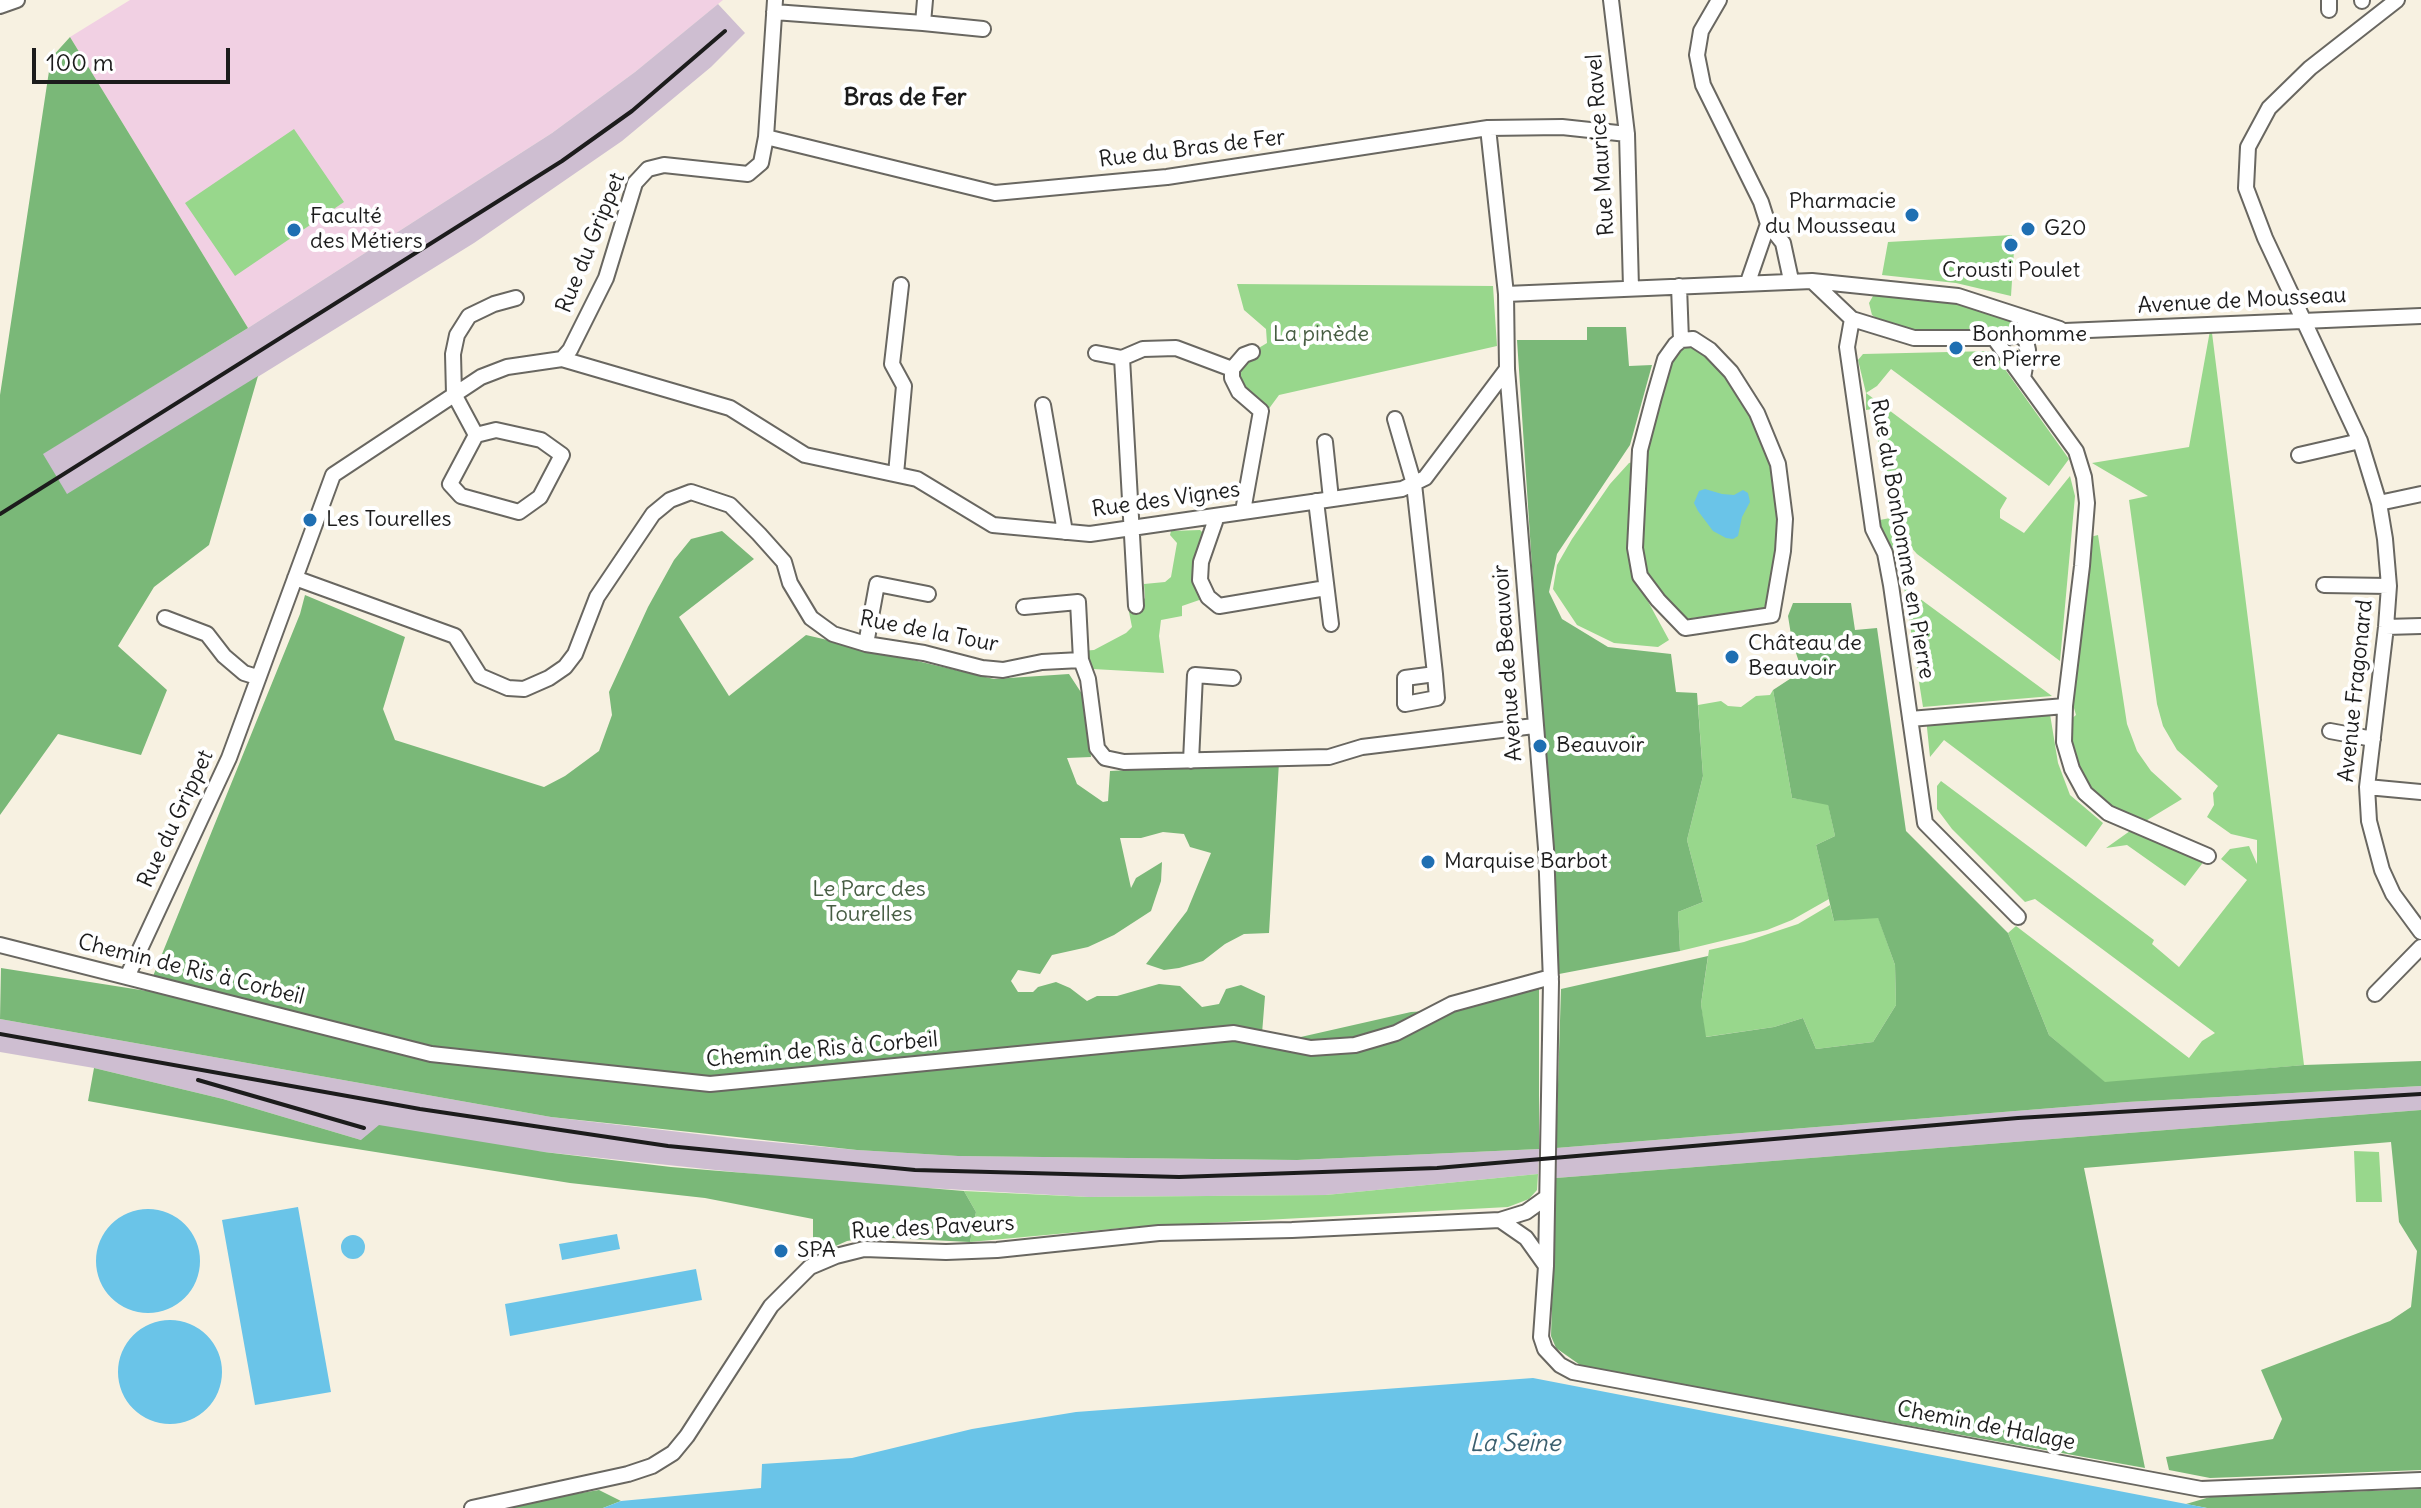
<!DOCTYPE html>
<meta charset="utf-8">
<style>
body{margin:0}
#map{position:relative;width:2421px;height:1508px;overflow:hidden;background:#f7f1e1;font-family:Delius,sans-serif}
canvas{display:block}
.scale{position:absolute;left:32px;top:48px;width:198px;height:36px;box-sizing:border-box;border:4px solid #1c1c1c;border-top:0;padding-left:10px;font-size:24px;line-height:28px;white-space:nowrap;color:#1c1c1c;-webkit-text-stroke:6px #fff;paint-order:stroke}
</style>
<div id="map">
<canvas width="2421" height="1508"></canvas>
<div class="scale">100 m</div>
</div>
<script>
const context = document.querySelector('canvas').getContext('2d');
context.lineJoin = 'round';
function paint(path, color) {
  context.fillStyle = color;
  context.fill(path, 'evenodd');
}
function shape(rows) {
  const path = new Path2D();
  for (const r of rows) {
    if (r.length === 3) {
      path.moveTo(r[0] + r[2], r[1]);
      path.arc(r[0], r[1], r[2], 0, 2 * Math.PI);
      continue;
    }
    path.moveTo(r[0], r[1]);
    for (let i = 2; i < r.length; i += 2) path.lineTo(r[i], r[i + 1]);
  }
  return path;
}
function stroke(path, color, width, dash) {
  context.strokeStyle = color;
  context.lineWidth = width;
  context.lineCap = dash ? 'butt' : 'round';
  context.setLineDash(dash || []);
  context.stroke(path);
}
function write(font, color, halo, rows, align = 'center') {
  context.font = font + ' Delius,sans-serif';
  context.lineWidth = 8;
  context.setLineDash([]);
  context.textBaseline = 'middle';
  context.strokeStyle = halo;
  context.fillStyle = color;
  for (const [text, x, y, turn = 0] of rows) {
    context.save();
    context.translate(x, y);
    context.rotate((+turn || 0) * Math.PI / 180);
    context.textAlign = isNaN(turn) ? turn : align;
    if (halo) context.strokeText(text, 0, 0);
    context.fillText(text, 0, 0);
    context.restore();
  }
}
const built = shape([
 [130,0,723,0,635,72,552,133,248,328,70,37]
]);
const industrial = shape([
 [718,4,745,33,711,67,622,141,474,243,67,495,42,454,248,328,552,133,635,72],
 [0,1019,551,1117,740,1139,857,1150,958,1156,1297,1160,1539,1149,1538,1174,1326,1195,1088,1197,839,1183,544,1152,361,1140,223,1099,94,1068,0,1052],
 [2421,1086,2421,1110,1556,1178,1556,1148,2127,1102]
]);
const green = shape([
 [294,129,344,202,235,276,185,203],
 [2012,235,2014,250,2011,296,1956,283,1882,275,1888,242],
 [1237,284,1493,286,1497,346,1279,395,1268,410,1247,394,1235,375,1252,352,1267,343,1266,329,1244,310],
 [1880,294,1930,295,2003,315,2011,322,2009,328,2003,332,1910,332,1888,326,1872,315,1869,303,1873,296],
 [2211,325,2304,1065,2105,1083,2049,1035,2008,933,2016,926,2189,1058,2202,1041,2215,1033,2035,899,2025,902,1952,829,1937,809,1937,786,1941,781,2154,940,2152,944,2179,967,2247,880,2221,859,2230,849,2249,846,2257,864,2257,840,2231,834,2207,817,2214,805,2213,793,2218,786,2177,750,2163,726,2157,704,2129,500,2148,496,2092,463,2189,447],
 [1693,339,1731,372,1778,464,1785,519,1775,591,1763,609,1684,619,1658,600,1635,548,1637,490,1665,359],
 [1992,351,2069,459,2049,486,1891,369,1877,386,1866,393,2007,498,2000,510,2000,518,2024,533,2070,476,2075,496,2060,661,1917,554,1909,545,1885,553,1880,520,1890,518,1873,409,1866,410,1866,393,1858,360,1863,354],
 [1633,462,1627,537,1632,572,1669,640,1658,647,1614,643,1577,625,1553,589,1557,565,1572,539,1610,484,1629,463],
 [1200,530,1209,538,1202,562,1208,597,1182,606,1182,616,1161,620,1159,636,1164,673,1093,669,1085,671,1080,651,1094,650,1126,633,1132,627,1128,607,1137,606,1145,598,1144,584,1165,582,1171,577,1177,543,1170,535,1171,531],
 [2098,535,2127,724,2137,751,2151,771,2182,799,2139,825,2208,856,2185,886,2127,845,2106,848,2137,826,2085,793,2064,725,2076,715,2072,701,2090,537],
 [1904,587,2052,696,1923,707],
 [1773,690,1792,798,1828,804,1835,836,1816,845,1829,899,1792,920,1767,930,1680,951,1678,912,1703,902,1687,840,1703,776,1698,705,1721,701,1728,706,1741,707,1756,696,1770,695],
 [2049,708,2058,763,2070,795,2103,823,2086,847,1944,740,1930,757,1926,718],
 [1830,905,1834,921,1878,917,1895,965,1896,1005,1873,1042,1816,1049,1803,1018,1774,1027,1705,1037,1701,1004,1709,950,1744,942,1798,924],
 [2354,1151,2379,1152,2382,1202,2356,1202],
 [1538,1174,1537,1190,1529,1199,1508,1207,1133,1227,970,1242,976,1212,964,1191,1088,1197,1326,1195]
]);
const forest = shape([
 [70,37,248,328,43,454,67,494,258,376,209,545,154,587,118,646,167,690,141,755,58,734,0,815,0,395,51,58],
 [1587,327,1626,327,1629,366,1652,365,1630,445,1557,554,1549,592,1562,619,1608,647,1671,654,1676,692,1697,693,1703,776,1687,840,1703,902,1678,912,1680,951,1559,974,1517,340,1587,340],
 [722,531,754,559,679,617,729,696,806,635,994,679,1069,674,1086,700,1091,757,1067,758,1077,784,1103,802,1108,801,1110,771,1279,762,1269,933,1244,934,1225,944,1203,961,1179,968,1164,970,1146,964,1187,911,1211,853,1190,847,1184,834,1163,832,1141,838,1120,838,1131,888,1136,878,1162,862,1161,881,1151,911,1114,935,1088,947,1052,955,1040,974,1018,970,1011,981,1018,992,1033,992,1038,987,1056,982,1070,988,1087,1001,1097,996,1117,996,1159,984,1180,986,1202,1007,1219,1004,1226,989,1241,985,1265,996,1261,1046,1411,1012,1459,1009,1539,984,1539,1149,1297,1160,958,1156,857,1150,551,1117,0,1019,1,968,147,991,300,614,305,595,405,637,383,709,395,740,544,787,565,776,599,751,612,715,609,692,648,607,674,560,691,539],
 [1793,603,1851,603,1855,630,1877,628,1906,831,2008,933,2049,1035,2105,1082,2304,1065,2421,1061,2421,1086,2127,1102,1556,1148,1561,989,1708,956,1701,1004,1706,1037,1774,1027,1803,1018,1816,1049,1873,1042,1896,1005,1895,965,1878,918,1834,921,1816,845,1835,836,1828,805,1792,798,1773,690,1802,671,1792,641,1788,616],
 [94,1068,223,1099,361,1140,379,1125,544,1152,671,1167,964,1191,976,1212,970,1242,871,1237,847,1241,813,1256,813,1219,705,1198,570,1183,319,1143,88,1101],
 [2421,1110,2421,1470,2210,1478,2169,1470,2166,1457,2273,1439,2282,1419,2261,1370,2390,1321,2411,1307,2417,1251,2399,1222,2391,1142,2084,1168,2145,1468,1583,1367,1556,1348,1551,1336,1556,1178],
 [2421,1489,2421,1508,2207,1508,2186,1504,2210,1497],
 [599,1490,621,1501,603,1508,490,1508]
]);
const water = shape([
 [1705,489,1722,494,1734,495,1743,490,1748,493,1750,502,1742,517,1738,536,1733,539,1726,538,1713,531,1698,511,1694,503,1699,491],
 [298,1207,331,1392,255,1405,222,1220],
 [148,1261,52],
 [617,1234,620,1249,562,1260,559,1244],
 [353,1247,12],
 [696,1269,702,1300,510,1336,505,1304],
 [170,1372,52],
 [1533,1378,2207,1508,603,1508,621,1501,761,1488,762,1464,852,1458,972,1429,1076,1412]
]);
const minor = shape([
 [1611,0,1627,134,1631,288],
 [1719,0,1701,31,1697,55,1703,85,1761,202,1768,224,1783,243,1791,280],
 [2329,0,2329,10],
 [2362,0,2362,1],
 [2397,0,2310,68,2269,108,2248,147,2246,188,2265,238,2360,441,2379,503,2385,539,2389,586,2386,627,2367,787,2369,821,2382,870,2393,894,2421,932],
 [0,6,17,0],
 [774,12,923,23,925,0],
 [923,23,983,29],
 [1488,128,1506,294,1507,369,1546,848,1551,982,1546,1266,1541,1337,1545,1349,1560,1365,1573,1372,2201,1489,2421,1480],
 [766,137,995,193,1167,177,1488,128,1562,127,1627,134],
 [1812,281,1852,319,1914,338,1994,338,2065,331,2421,316],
 [1748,282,1768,224],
 [1679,286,1681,340],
 [1506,294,1812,281,1958,296,2060,329],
 [1852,319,1847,347,1873,529,1885,553,1891,585,1925,823,2018,917],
 [1994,338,2076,451,2084,477,2087,503,2082,566,2065,706,2064,742,2072,769,2085,793,2108,813,2208,856],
 [1693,339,1710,350,1731,372,1757,413,1778,464,1785,519,1783,551,1772,615,1685,628,1658,600,1640,576,1635,548,1640,450,1654,397,1665,359,1675,345,1681,340,1693,339],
 [1096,353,1122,358,1143,349,1176,348,1232,369,1232,378,1239,392,1261,411,1243,511],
 [1122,358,1136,606],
 [562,359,730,408,805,455,917,479,993,525,1090,534,1402,489,1425,478,1507,369],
 [1232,369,1244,355,1252,352],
 [2023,378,2028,350,2023,327],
 [1043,405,1065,532],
 [1395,419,1414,484,1435,674,1437,698,1405,704,1405,678,1435,674],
 [476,435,496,430,541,440,562,455,540,497,519,512,461,496,450,484,476,435,454,394,453,354,457,335,469,316,494,304,516,298],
 [1325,442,1331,499],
 [2299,455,2360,441],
 [896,474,904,386,892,364,901,285],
 [1316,501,1331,624],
 [2379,503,2421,494],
 [1217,516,1201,562,1200,580,1208,597,1219,606,1326,588],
 [295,578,455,636,480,676,508,688,524,689,549,678,565,667,575,654,597,597,653,514,670,500,691,492,730,505,759,534,784,562,790,583,811,618,833,634,866,644,924,653,982,668,1003,670,1042,662,1081,660,1088,679,1097,748,1105,758,1124,762,1329,757,1362,747,1534,726],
 [2324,585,2389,586],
 [1024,607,1078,602,1081,660],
 [165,618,207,634,224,656,244,673,257,677],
 [2386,627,2421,626],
 [866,644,877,584,928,594],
 [1910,719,2065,706],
 [2330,731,2373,739],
 [1191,761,1195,675,1233,678],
 [2367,787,2421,792],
 [0,945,431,1054,710,1084,1234,1033,1311,1048,1355,1045,1396,1033,1452,1004,1551,977],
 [127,977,229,758,333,475,481,377,507,367,562,359,570,350,606,278,635,183,648,169,664,165,748,174,761,163,766,137,775,0],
 [2375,994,2421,947],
 [1500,1220,1526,1238,1546,1266],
 [472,1508,628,1474,652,1466,673,1453,687,1436,771,1306,810,1267,836,1256,864,1249,946,1252,997,1250,1159,1233,1292,1230,1500,1220,1526,1212,1547,1197]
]);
const rail = shape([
 [0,514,562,161,632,111,725,31],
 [0,1034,420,1109,668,1146,915,1170,1179,1177,1437,1168,2018,1118,2421,1094],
 [198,1080,364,1128]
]);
const markers = [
 [1912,215,8,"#1f6fb2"],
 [2028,229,8,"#1f6fb2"],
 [294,230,8,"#1f6fb2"],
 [2011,245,8,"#1f6fb2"],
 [1956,348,8,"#1f6fb2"],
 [310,520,8,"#1f6fb2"],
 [1732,657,8,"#1f6fb2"],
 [1540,746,8,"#1f6fb2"],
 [1428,862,8,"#1f6fb2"],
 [781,1251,8,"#1f6fb2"]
];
const streetNames = [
 ["Rue Maurice Ravel",1601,145,-94],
 ["Rue du Bras de Fer",1192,149,-7],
 ["Rue du Grippet",591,243,-68],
 ["Avenue de Mousseau",2242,301,-3],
 ["Rue des Vignes",1166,500,-8],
 ["Rue du Bonhomme en Pierre",1902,539,80],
 ["Rue de la Tour",929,632,11],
 ["Avenue de Beauvoir",1508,663,-94],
 ["Avenue Fragonard",2356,691,-84],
 ["Rue du Grippet",176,819,-65],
 ["Chemin de Ris à Corbeil",191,970,14],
 ["Chemin de Ris à Corbeil",822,1050,-5],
 ["Rue des Paveurs",933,1228,-3],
 ["Chemin de Halage",1986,1426,11]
];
const poiNames = [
 ["Pharmacie",1896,202,"right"],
 ["du Mousseau",1896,227,"right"],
 ["Faculté",310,217],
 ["des Métiers",310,242],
 ["G20",2044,229],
 ["Crousti Poulet",2011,271,"center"],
 ["Bonhomme",1972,335],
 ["en Pierre",1972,360],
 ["Les Tourelles",326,520],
 ["Château de",1748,644],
 ["Beauvoir",1748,669],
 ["Beauvoir",1556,746],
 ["Marquise Barbot",1444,862],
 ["SPA",797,1251]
];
const parkNames = [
 ["La pinède",1321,335],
 ["Le Parc des",869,890],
 ["Tourelles",869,915]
];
const neighbourhoodNames = [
 ["Bras de Fer",905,98]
];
const waterNames = [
 ["La Seine",1515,1444]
];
paint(built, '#f1d0e3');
paint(industrial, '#cebed1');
paint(green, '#98d78c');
paint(forest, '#7ab878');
paint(water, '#6ac4e8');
stroke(minor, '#696761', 18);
stroke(minor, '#fff', 14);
stroke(rail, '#1c1c1c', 4);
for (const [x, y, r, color] of markers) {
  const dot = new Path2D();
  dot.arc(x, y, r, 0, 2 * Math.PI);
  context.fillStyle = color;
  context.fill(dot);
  stroke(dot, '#fff', 3);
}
write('22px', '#1c1c1c', '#fff', streetNames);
write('22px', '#1c1c1c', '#fff', poiNames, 'left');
write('22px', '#475d43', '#fff', parkNames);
write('bold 24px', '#1c1c1c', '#fff', neighbourhoodNames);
write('italic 24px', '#3b5f6e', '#fff', waterNames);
</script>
